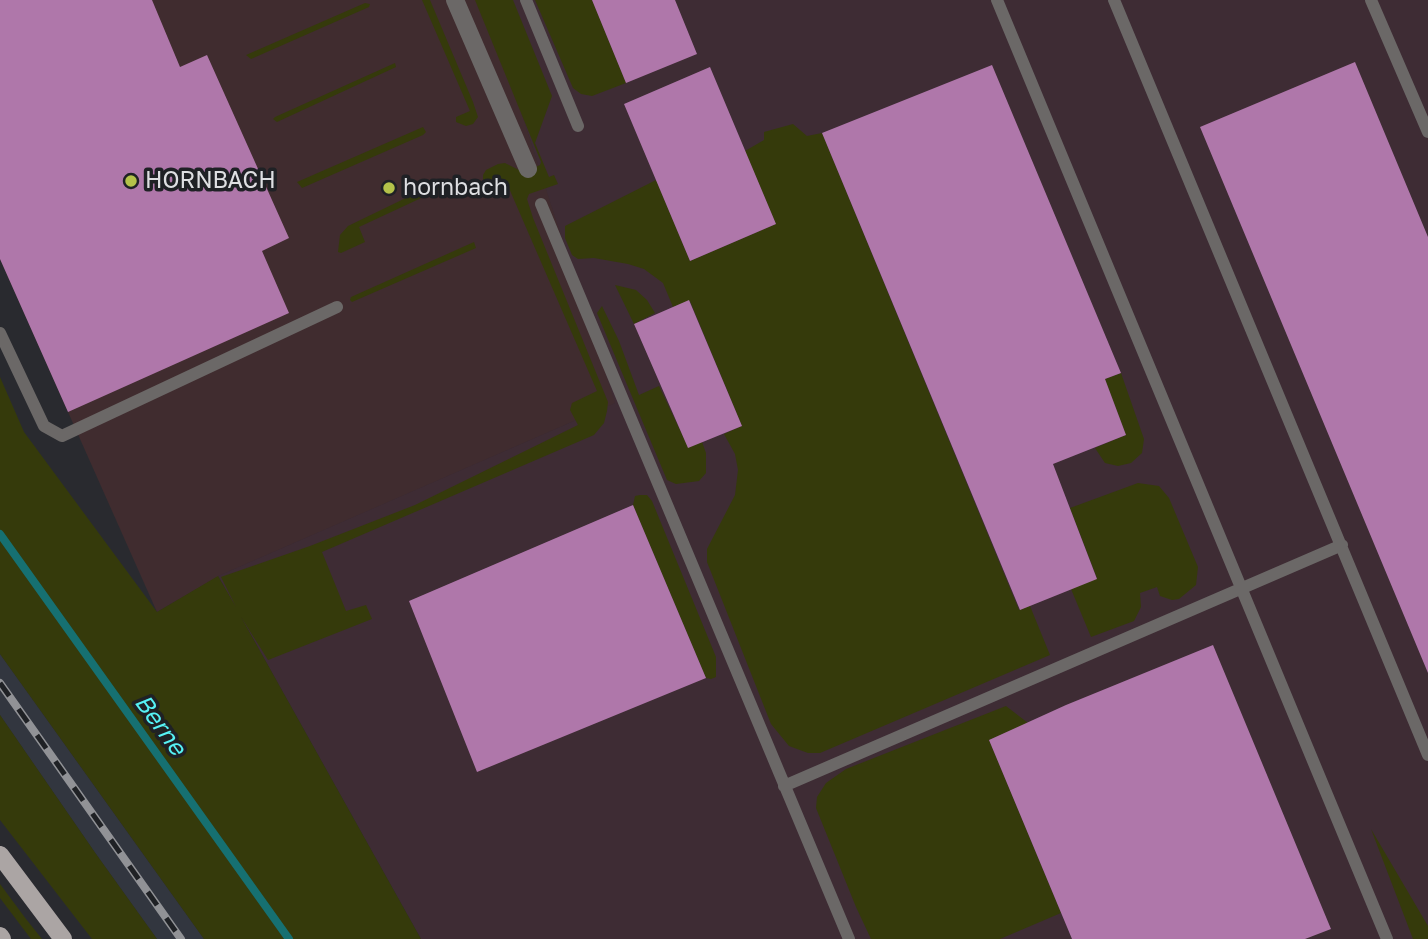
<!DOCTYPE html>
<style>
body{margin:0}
canvas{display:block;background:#292a2f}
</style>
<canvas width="1428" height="939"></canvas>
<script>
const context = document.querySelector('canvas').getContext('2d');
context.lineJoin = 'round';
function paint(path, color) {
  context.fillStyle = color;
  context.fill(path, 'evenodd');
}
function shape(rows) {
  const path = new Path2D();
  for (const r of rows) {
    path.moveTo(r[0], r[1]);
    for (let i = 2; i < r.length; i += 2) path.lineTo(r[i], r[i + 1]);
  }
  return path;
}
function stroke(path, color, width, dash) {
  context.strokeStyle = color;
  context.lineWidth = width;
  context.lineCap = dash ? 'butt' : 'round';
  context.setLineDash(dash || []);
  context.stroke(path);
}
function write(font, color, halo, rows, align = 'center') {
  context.font = font + ' "Golos Text",sans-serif';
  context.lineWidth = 7;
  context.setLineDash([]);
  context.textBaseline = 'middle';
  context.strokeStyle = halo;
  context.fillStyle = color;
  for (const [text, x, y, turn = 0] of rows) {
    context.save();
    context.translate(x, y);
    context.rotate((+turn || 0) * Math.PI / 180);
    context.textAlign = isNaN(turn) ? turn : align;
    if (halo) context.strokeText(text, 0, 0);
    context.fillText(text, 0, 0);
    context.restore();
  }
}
const commercial = shape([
 [0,0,485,0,616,403,219,576,157,612,0,259]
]);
const industrial = shape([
 [485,0,1428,0,1428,939,421,939,218,576,615,403]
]);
const built = shape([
 [0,654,133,840,204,939,157,939,96,854,0,715]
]);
const green = shape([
 [422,0,430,0,473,102,478,117,473,124,466,126,456,122,456,117,470,111],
 [475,0,513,0,552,96,535,143,549,177,554,175,558,184,529,194,527,199,533,218,608,402,607,411,604,423,594,435,322,552,346,611,366,605,372,619,268,660,241,617,421,939,204,939,0,654,0,377,24,432,157,612,218,576,236,607,221,577,310,546,415,505,578,425,570,410,572,403,597,391,505,179,487,186,483,182,483,175,486,170,498,164,505,163,519,170,527,171,540,165,541,162],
 [535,0,592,0,626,83,592,96,581,94,573,88],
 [365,3,370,4,369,7,251,59,246,55],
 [395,63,396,67,277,122,273,119,275,117],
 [793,124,807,136,822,133,1019,610,1030,606,1050,655,820,753,808,753,789,746,771,724,707,562,707,549,735,495,738,470,735,454,724,434,742,426,690,301,673,307,663,283,644,269,628,264,594,258,578,259,572,255,565,238,565,226,656,180,690,261,776,224,745,151,764,140,764,132],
 [423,127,426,132,423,135,302,188,297,182],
 [443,180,448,180,449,183,447,186,359,227,365,242,341,253,338,252,340,235,348,226],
 [474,242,476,248,352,302,350,300,351,297],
 [615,285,636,290,647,300,655,313,634,324],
 [602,306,619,341,639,395,659,386,688,447,702,442,706,453,706,473,699,481,676,484,667,480,597,313],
 [1121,373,1144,439,1142,453,1131,463,1118,466,1105,463,1095,448,1126,435,1105,379],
 [1138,483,1159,486,1169,498,1198,567,1196,585,1179,599,1172,600,1160,596,1157,587,1140,593,1141,607,1134,621,1091,637,1071,589,1097,578,1070,508],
 [640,495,647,495,652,501,716,657,716,677,711,679,706,678,633,505,635,496],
 [1006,706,1028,723,989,740,1061,913,1000,939,871,939,856,907,816,808,817,797,826,783,846,769],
 [0,715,96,854,157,939,92,939,0,820],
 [1371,829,1428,926,1428,939,1413,939],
 [0,884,26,919,42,939,31,939,0,898]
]);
const stream = shape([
 [0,534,289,939]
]);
const building = shape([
 [0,0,152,0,180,67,207,55,289,238,262,251,289,313,68,412,0,259],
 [592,0,675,0,697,54,626,83],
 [1355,62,1428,237,1428,673,1200,127],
 [992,65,1121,373,1105,379,1126,435,1053,464,1097,579,1020,610,822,133],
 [710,67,776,224,690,261,624,104],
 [689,300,742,426,688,448,634,324],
 [633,505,706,678,477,772,409,601],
 [1213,645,1331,929,1305,939,1072,939,989,740,1066,705]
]);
const service = shape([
 [526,0,578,126],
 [997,0,1387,939],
 [1114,0,1428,755],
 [1371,0,1428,132],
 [541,204,849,939],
 [0,333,44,426,62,436,337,307],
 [784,786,1342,545]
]);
const minor = shape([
 [455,0,528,169]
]);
const primary = shape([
 [0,855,63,939],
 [0,936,2,939]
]);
const rail = shape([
 [0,683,181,939]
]);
const markers = [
 [131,181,7,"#b4c24a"],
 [389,188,7,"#b4c24a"]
];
const poiNames = [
 ["HORNBACH",145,181],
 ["hornbach",403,188]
];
const waterNames = [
 ["Berne",160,725,54]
];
paint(commercial, '#402c2f');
paint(industrial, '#3e2c34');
paint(built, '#32363f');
paint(green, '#353a0b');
stroke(stream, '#167071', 8);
paint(building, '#af77aa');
stroke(service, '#6b6867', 12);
stroke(minor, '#6b6867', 18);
stroke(primary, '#aba5a4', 18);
stroke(rail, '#919296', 8);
stroke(rail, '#1f2125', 5, [16]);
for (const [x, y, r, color] of markers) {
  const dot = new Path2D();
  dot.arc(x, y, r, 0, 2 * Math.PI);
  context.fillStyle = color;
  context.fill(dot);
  stroke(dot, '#1f2125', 2.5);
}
write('23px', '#dedfe2', '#1f2125', poiNames, 'left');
write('italic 24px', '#56f2f5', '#1f2125', waterNames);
</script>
